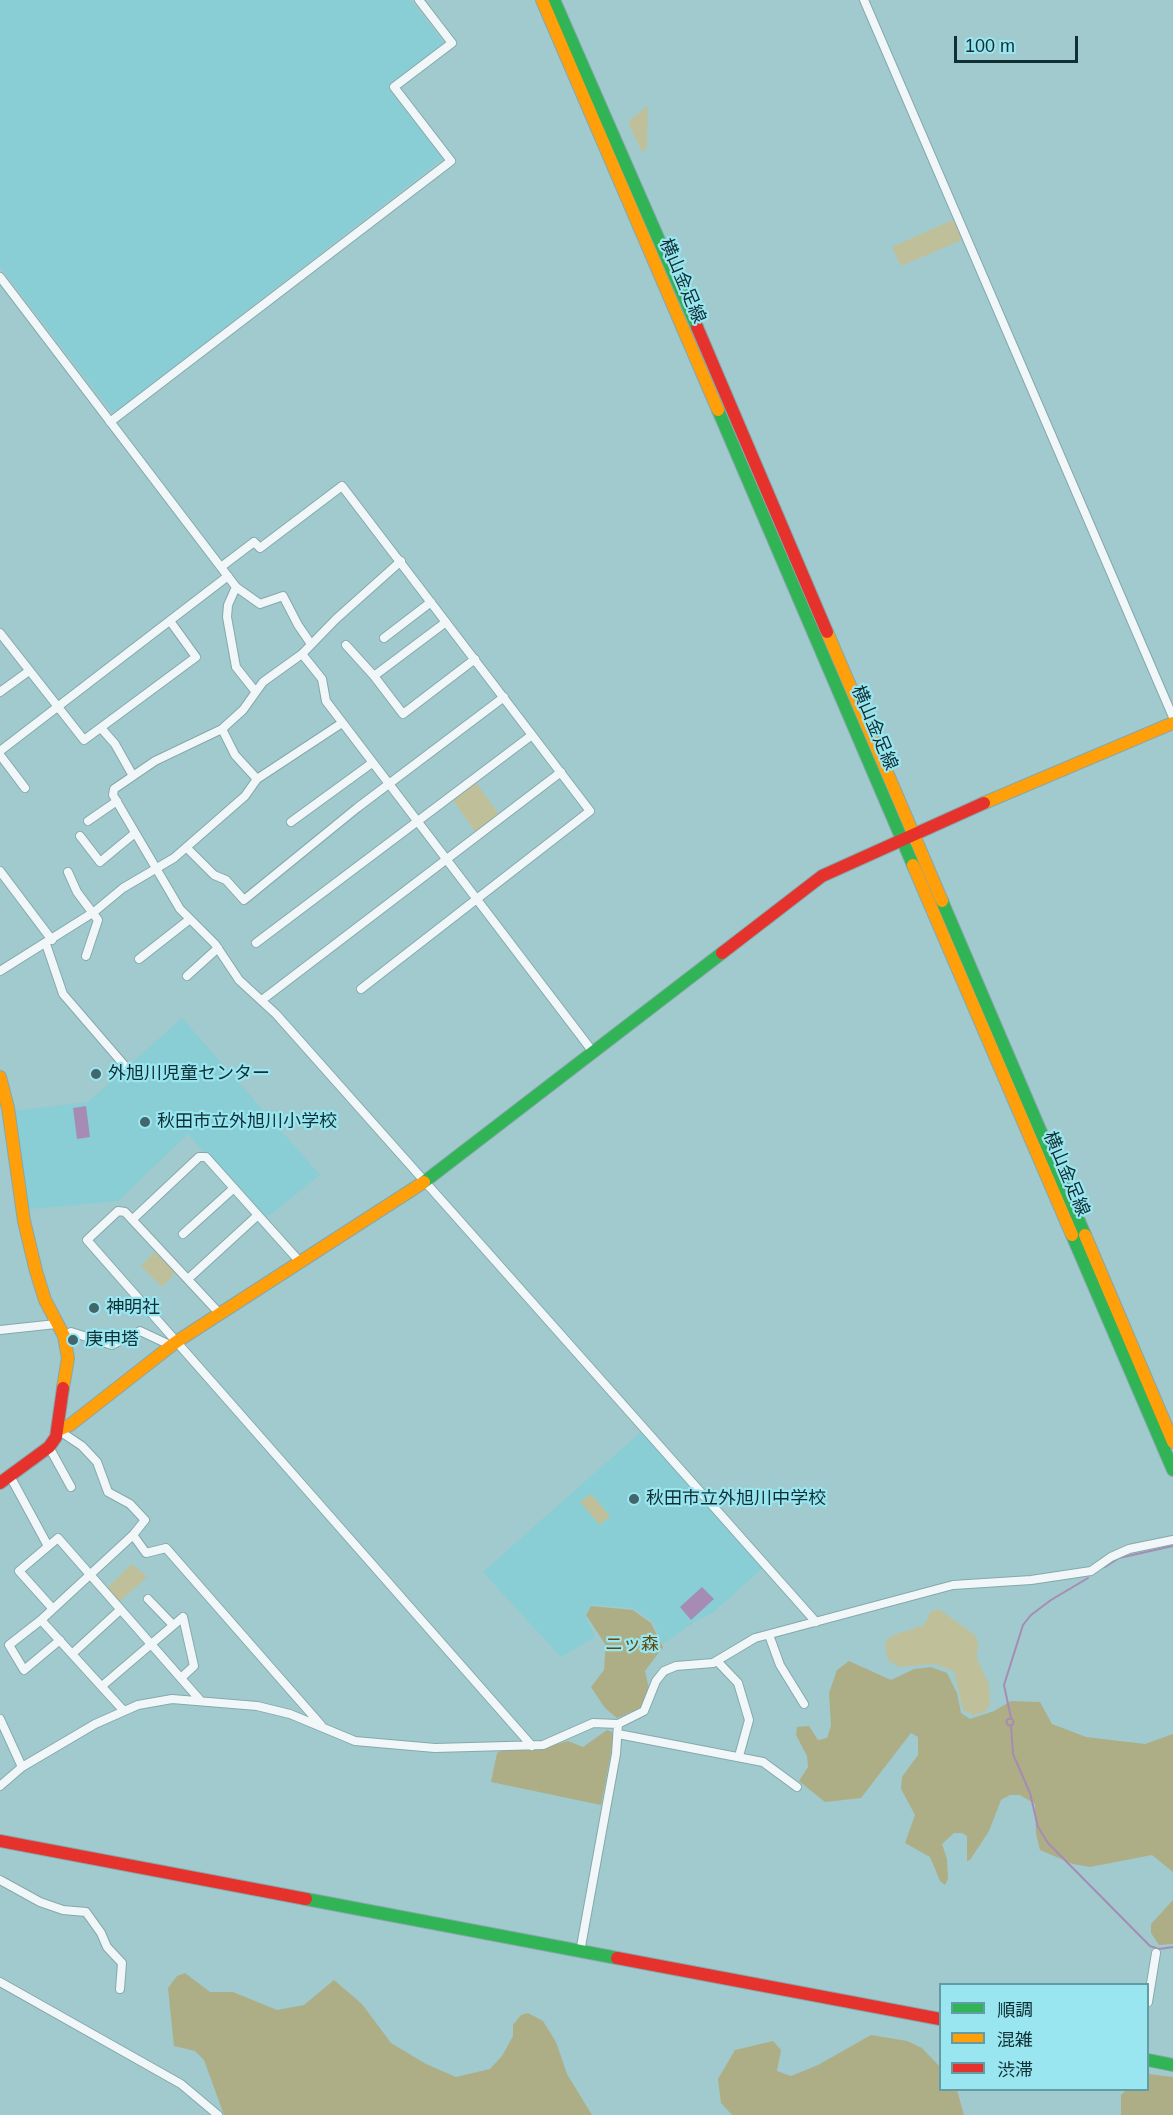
<!DOCTYPE html>
<meta charset="utf-8">
<style>
body{margin:0}
#map{position:relative;width:1173px;height:2115px;overflow:hidden;background:#a0cace;font-family:Arial,"Noto Sans JP",sans-serif}
canvas{display:block}
.legend{position:absolute;left:939px;top:1983px;width:210px;height:108px;box-sizing:border-box;background:#99e6f0;border:2px solid #629da5;margin:0;padding:8px 10px;list-style:none;font-size:18px;color:#0f3034}
.legend li{display:flex;align-items:center;gap:12px;height:30px}
.legend b{width:30px;border:2px solid #629da5}
.scale{position:absolute;left:954px;top:36px;width:124px;height:27px;box-sizing:border-box;border:3px solid #0f3034;border-top:0;padding-left:8px;font-size:18px;line-height:21px;white-space:nowrap;color:#0f3034;-webkit-text-stroke:4px #99e6f0;paint-order:stroke}
</style>
<div id="map">
<canvas width="1173" height="2115"></canvas>
<ul class="legend">
<li><b style="height:8px;background:#30b455"></b>順調</li>
<li><b style="height:8px;background:#ff9f0a"></b>混雑</li>
<li><b style="height:8px;background:#e5322d"></b>渋滞</li>
</ul>
<div class="scale">100 m</div>
</div>
<script>
const context = document.querySelector('canvas').getContext('2d');
context.lineJoin = 'round';
function paint(path, color) {
  context.fillStyle = color;
  context.fill(path, 'evenodd');
}
function shape(rows) {
  const path = new Path2D();
  for (const r of rows) {
    if (r.length === 3) {
      path.moveTo(r[0] + r[2], r[1]);
      path.arc(r[0], r[1], r[2], 0, 2 * Math.PI);
      continue;
    }
    path.moveTo(r[0], r[1]);
    for (let i = 2; i < r.length; i += 2) path.lineTo(r[i], r[i + 1]);
  }
  return path;
}
function stroke(path, color, width, dash) {
  context.strokeStyle = color;
  context.lineWidth = width;
  context.lineCap = dash ? 'butt' : 'round';
  context.setLineDash(dash || []);
  context.stroke(path);
}
function write(font, color, halo, rows, align = 'center') {
  context.font = font + ' Arial,"Noto Sans JP",sans-serif';
  context.lineWidth = 4.5;
  context.setLineDash([]);
  context.textBaseline = 'middle';
  context.strokeStyle = halo;
  context.fillStyle = color;
  for (const [text, x, y, turn = 0] of rows) {
    context.save();
    context.translate(x, y);
    context.rotate((+turn || 0) * Math.PI / 180);
    context.textAlign = isNaN(turn) ? turn : align;
    if (halo) context.strokeText(text, 0, 0);
    context.fillText(text, 0, 0);
    context.restore();
  }
}
const built = shape([
 [0,0,411,0,448,48,400,87,450,153,113,414,0,267],
 [182,1018,320,1175,263,1220,188,1134,118,1201,29,1209,14,1111,88,1102],
 [642,1431,763,1568,712,1613,694,1622,663,1644,653,1622,633,1608,591,1605,585,1614,595,1637,561,1657,483,1572]
]);
const green = shape([
 [648,106,647,148,642,152,629,124,630,120],
 [953,220,962,240,901,266,892,247],
 [476,783,499,814,476,833,453,800],
 [156,1251,175,1273,162,1287,141,1266],
 [591,1494,610,1516,600,1525,580,1502],
 [132,1564,147,1577,119,1602,107,1588],
 [939,1609,975,1635,978,1643,977,1659,989,1684,990,1704,985,1712,973,1715,963,1710,954,1671,934,1664,899,1667,888,1660,885,1644,891,1636,924,1625,931,1611]
]);
const forest = shape([
 [591,1606,633,1610,651,1623,663,1647,645,1671,649,1689,641,1708,617,1718,605,1708,591,1687,604,1670,605,1655,605,1644,586,1615],
 [849,1661,891,1680,914,1669,931,1667,947,1673,957,1693,961,1713,970,1719,994,1711,1011,1701,1040,1702,1052,1724,1086,1737,1145,1744,1173,1734,1173,1872,1152,1855,1090,1867,1073,1864,1040,1850,1036,1834,1035,1804,1020,1795,1010,1795,1001,1800,989,1831,970,1860,967,1861,967,1836,962,1833,954,1833,942,1844,947,1859,948,1879,945,1885,940,1881,930,1857,905,1843,915,1815,901,1789,902,1777,918,1755,918,1737,911,1733,861,1798,825,1802,799,1781,808,1767,807,1756,796,1735,797,1727,809,1726,818,1740,827,1738,831,1726,829,1693,837,1670],
 [607,1730,612,1732,614,1737,601,1805,491,1782,497,1753,501,1751,542,1748,568,1741,583,1747],
 [1173,1900,1173,1944,1159,1945,1151,1933,1151,1924],
 [185,1973,210,1992,233,1992,277,2010,304,2005,334,1980,362,2004,391,2043,426,2064,456,2077,490,2069,502,2056,513,2036,513,2025,521,2015,528,2013,543,2021,556,2042,567,2074,592,2115,224,2115,204,2060,195,2051,174,2046,168,1988,177,1976],
 [871,2035,907,2041,922,2048,940,2067,940,2090,957,2090,964,2115,732,2115,721,2103,718,2079,735,2050,773,2041,781,2050,777,2071,791,2076,818,2065],
 [1148,2074,1173,2077,1173,2115,1121,2115,1121,2095,1126,2090,1148,2090]
]);
const water = shape([
 [86,1106,90,1137,77,1139,73,1108],
 [702,1587,714,1599,691,1620,680,1607]
]);
const stream = shape([
 [1105,1567,1119,1558,1173,1546],
 [1011,1718,1004,1685,1023,1625,1031,1615,1051,1600,1088,1578],
 [1010,1722,3.5],
 [1011,1725,1013,1754,1030,1793,1038,1827,1048,1843,1150,1946,1159,1949,1173,1947]
]);
const street = shape([
 [864,0,1173,717],
 [0,277,236,587,228,605,227,617,236,667,255,691],
 [110,422,451,161,394,87,452,43,419,0],
 [401,561,336,619,302,654,263,682,243,710,222,729,155,761,114,789,113,795,180,909,215,944,239,980,276,1014,816,1622],
 [221,567,254,542,260,548,342,486,590,811,361,989],
 [236,587,260,604,283,596,298,625,311,644],
 [446,622,374,676,403,714,475,659],
 [0,633,84,740,196,657,170,621],
 [384,638,431,602],
 [346,645,374,676],
 [302,654,322,679,326,701,593,1052],
 [0,692,29,671],
 [101,728,115,744,133,776],
 [222,729,235,755,257,779],
 [0,751,228,576],
 [0,755,25,788],
 [88,821,117,801],
 [291,822,372,763],
 [80,836,100,862,135,833],
 [187,848,214,875,226,880,244,900,357,808,504,697],
 [0,871,52,940],
 [68,872,77,892,98,920,86,956],
 [256,943,532,735],
 [46,944,63,994,125,1066],
 [139,959,190,919],
 [0,971,94,912,123,888,174,858,245,796,257,779,342,723],
 [187,976,218,948],
 [262,1000,561,772],
 [133,1219,199,1157,206,1157,300,1262],
 [183,1234,234,1188],
 [188,1279,258,1215],
 [220,1314,125,1212,118,1211,87,1240,532,1746],
 [0,1330,56,1324],
 [64,1336,71,1332,112,1345,140,1331,172,1346],
 [58,1430,82,1446,97,1462,108,1492,130,1504,145,1520,133,1535,41,1620,123,1710],
 [49,1447,71,1487],
 [10,1476,48,1546],
 [133,1535,146,1553,166,1548,321,1725],
 [148,1599,173,1625],
 [53,1609,19,1571,58,1538,200,1700],
 [41,1620,9,1645,24,1670,60,1640],
 [769,1635,780,1665,804,1704],
 [72,1654,120,1610],
 [717,1661,738,1683,749,1720,739,1756],
 [102,1686,183,1617,194,1666,181,1678],
 [0,1719,22,1767],
 [618,1734,763,1762,797,1787],
 [0,1786,22,1767,95,1724,138,1705,172,1699,257,1706,290,1714,355,1741,435,1748,543,1745,593,1723,618,1724],
 [0,1880,40,1902,63,1910,86,1912,101,1933,107,1947,122,1963,120,1989],
 [580,1952,616,1754,618,1724,644,1711,656,1681,664,1671,676,1666,713,1663,755,1638,953,1585,1031,1580,1091,1571,1111,1557,1129,1549,1173,1540],
 [0,1982,181,2084,218,2115],
 [1148,2002,1156,1953]
]);
const fast = shape([
 [554,0,697,327],
 [718,410,913,865],
 [942,901,1085,1235],
 [424,1182,722,953],
 [1072,1235,1173,1470],
 [306,1899,617,1958],
 [1148,2060,1173,2065]
]);
const slow = shape([
 [542,0,718,410],
 [827,632,942,901],
 [984,803,1173,723],
 [913,865,1072,1235],
 [0,1077,8,1108,24,1221,36,1271,45,1300,64,1336,68,1358,63,1388],
 [1085,1235,1173,1442],
 [58,1430,70,1425,176,1342,424,1182]
]);
const jam = shape([
 [697,327,827,632],
 [722,953,822,876,984,803],
 [0,1483,49,1447,56,1437,63,1388],
 [0,1841,306,1899],
 [617,1958,940,2019]
]);
const markers = [
 [96,1074,6,"#42666a"],
 [145,1122,6,"#42666a"],
 [94,1308,6,"#42666a"],
 [73,1340,6,"#42666a"],
 [634,1499,6,"#42666a"]
];
const streetNames = [
 ["横山金足線",682,281,67],
 ["横山金足線",874,728,67],
 ["横山金足線",1066,1174,67]
];
const poiNames = [
 ["外旭川児童センター",108,1074],
 ["秋田市立外旭川小学校",157,1122],
 ["神明社",106,1308],
 ["庚申塔",85,1340],
 ["秋田市立外旭川中学校",646,1499]
];
const parkNames = [
 ["ニッ森",632,1645]
];
paint(built, '#89cdd5');
paint(green, '#bfc099');
paint(forest, '#adae86');
paint(water, '#a68cb4');
stroke(stream, '#a68cb4', 2);
stroke(street, '#86a8ab', 10);
stroke(fast, '#86a8ab', 14);
stroke(slow, '#86a8ab', 14);
stroke(jam, '#86a8ab', 14);
stroke(street, '#f1f7f8', 8);
stroke(fast, '#30b455', 12);
stroke(slow, '#ff9f0a', 12);
stroke(jam, '#e5322d', 12);
for (const [x, y, r, color] of markers) {
  const dot = new Path2D();
  dot.arc(x, y, r, 0, 2 * Math.PI);
  context.fillStyle = color;
  context.fill(dot);
  stroke(dot, '#99e6f0', 2);
}
write('18px', '#0f3034', '#99e6f0', streetNames);
write('18px', '#0f3034', '#99e6f0', poiNames, 'left');
write('18px', '#5f480d', '#99e6f0', parkNames);
</script>
